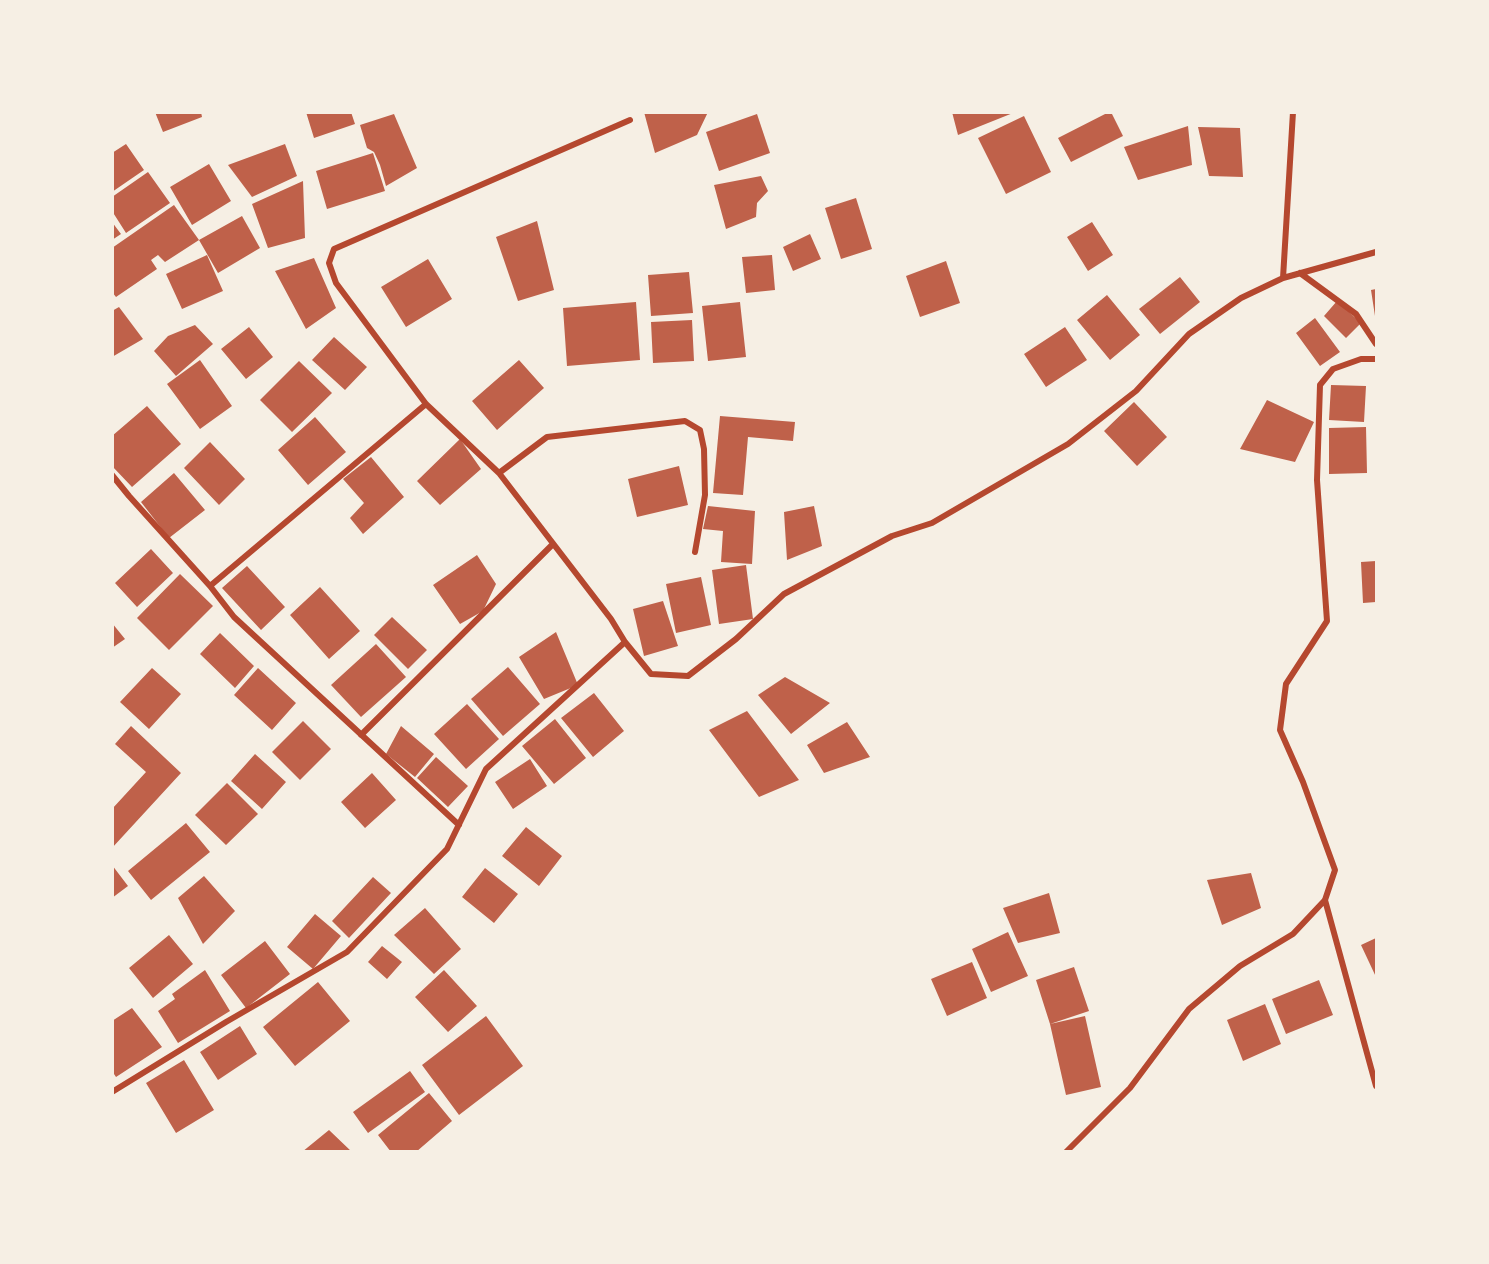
<!DOCTYPE html>
<style>
body{margin:0}
#map{position:relative;width:1489px;height:1264px;overflow:hidden;background:#f6efe4;font-family:Lora,serif}
canvas{display:block}
.frame{position:absolute;inset:0;border:114px solid #f6efe4;pointer-events:none}
</style>
<div id="map">
<canvas width="1489" height="1264"></canvas>
<div class="frame"></div>
</div>
<script>
const context = document.querySelector('canvas').getContext('2d');
context.lineJoin = 'round';
function paint(path, color) {
  context.fillStyle = color;
  context.fill(path, 'evenodd');
}
function shape(rows) {
  const path = new Path2D();
  for (const r of rows) {
    path.moveTo(r[0], r[1]);
    for (let i = 2; i < r.length; i += 2) path.lineTo(r[i], r[i + 1]);
  }
  return path;
}
function stroke(path, color, width, dash) {
  context.strokeStyle = color;
  context.lineWidth = width;
  context.lineCap = dash ? 'butt' : 'round';
  context.setLineDash(dash || []);
  context.stroke(path);
}
const building = shape([
 [155,112,201,112,202,117,163,132],
 [306,112,351,112,355,124,314,138],
 [644,112,708,112,697,135,655,153],
 [952,112,1013,112,1013,113,958,135],
 [1109,112,1111,112,1123,136,1071,162,1058,138],
 [394,114,417,168,386,186,380,165,374,152,367,148,360,125],
 [757,114,770,153,719,171,706,132],
 [1024,116,1051,172,1006,194,978,138],
 [1188,126,1192,165,1138,180,1124,147],
 [1198,127,1240,128,1243,177,1209,176],
 [126,144,144,170,112,192,112,153],
 [285,144,297,176,252,197,228,165],
 [373,153,385,191,327,209,316,171],
 [209,164,231,201,192,225,170,187],
 [148,172,170,203,126,233,112,211,112,197],
 [761,176,768,191,757,203,756,217,726,229,714,185],
 [303,181,305,238,268,248,252,204],
 [856,198,872,249,841,259,825,208],
 [174,205,199,240,165,262,158,255,151,260,157,269,116,297,112,292,112,248],
 [242,216,260,248,218,273,199,240],
 [537,221,554,290,518,301,496,237],
 [112,222,121,234,112,240],
 [1092,222,1113,255,1088,271,1067,237],
 [810,234,821,259,793,271,783,247],
 [207,255,223,291,182,309,166,274],
 [772,255,775,290,746,293,742,257],
 [314,258,336,308,306,329,275,271],
 [428,259,452,299,406,327,381,287],
 [946,261,960,303,920,317,906,276],
 [689,272,693,313,651,316,648,275],
 [1180,277,1200,302,1160,334,1139,309],
 [1376,289,1376,316,1375,316,1371,290],
 [1107,295,1140,335,1110,360,1077,320],
 [1337,301,1361,323,1346,338,1324,316],
 [636,302,640,360,567,366,563,308],
 [740,302,746,357,708,361,702,306],
 [119,307,143,339,112,357,112,311],
 [1315,318,1340,352,1320,366,1296,333],
 [692,320,694,361,653,363,651,322],
 [195,325,213,344,176,376,154,351,168,336],
 [249,327,273,357,246,379,221,349],
 [1065,327,1087,360,1046,387,1024,354],
 [334,337,367,367,345,390,312,360],
 [200,360,232,406,200,429,167,384],
 [519,360,544,388,497,430,472,401],
 [299,361,332,393,292,432,260,400],
 [1331,385,1366,386,1364,422,1329,420],
 [1267,400,1314,422,1295,462,1240,449],
 [1134,402,1167,437,1137,466,1104,431],
 [147,406,181,444,132,487,112,466,112,436],
 [720,416,795,422,793,441,748,437,743,495,713,493],
 [315,417,346,452,308,485,278,450],
 [1366,427,1367,473,1329,474,1329,428],
 [460,439,481,469,440,505,417,481],
 [210,442,245,479,219,505,184,468],
 [371,457,404,497,363,534,350,518,364,503,343,479],
 [679,466,688,505,637,517,628,479],
 [174,473,205,510,169,538,141,502],
 [708,506,755,511,752,564,721,562,723,531,703,529],
 [814,506,822,546,787,560,784,512],
 [151,549,173,573,137,607,115,583],
 [477,555,496,584,483,611,460,624,433,585],
 [1376,561,1376,602,1363,603,1361,562],
 [746,565,753,619,719,624,712,570],
 [247,566,285,607,261,630,222,588],
 [180,574,213,606,169,650,137,618],
 [701,577,711,625,676,633,666,584],
 [320,587,360,631,329,659,290,615],
 [663,601,678,646,644,656,633,609],
 [392,617,427,650,408,669,374,635],
 [112,623,125,639,112,648],
 [556,632,578,685,544,699,519,657],
 [220,633,254,666,235,688,200,654],
 [376,644,406,677,361,717,331,685],
 [508,667,540,704,503,736,471,699],
 [152,668,181,694,149,729,120,702],
 [258,668,296,703,272,730,234,695],
 [785,677,830,703,791,734,758,695],
 [594,693,624,731,593,757,561,718],
 [467,704,499,739,466,769,434,734],
 [747,711,799,780,759,797,709,730],
 [555,719,586,758,554,784,522,746],
 [303,721,331,749,300,780,272,752],
 [847,722,870,757,824,773,807,745],
 [131,726,181,773,112,848,112,809,146,772,115,744],
 [401,726,434,754,415,777,386,754],
 [255,754,286,782,262,809,231,781],
 [436,757,468,786,448,807,417,778],
 [530,759,547,786,513,809,495,782],
 [372,773,396,800,365,828,341,802],
 [227,783,258,814,226,845,195,815],
 [186,823,210,852,151,900,128,871],
 [526,827,562,856,539,886,502,856],
 [112,865,128,886,112,898],
 [485,868,518,894,494,923,462,897],
 [1251,873,1261,908,1222,925,1207,880],
 [204,876,235,911,203,944,178,898],
 [373,877,391,893,349,938,332,921],
 [1049,893,1060,933,1018,943,1003,908],
 [425,908,461,949,434,974,394,935],
 [315,914,341,936,313,969,287,947],
 [1008,932,1028,976,991,992,972,949],
 [169,935,193,964,153,998,129,968],
 [1376,938,1376,977,1361,945],
 [265,941,290,974,246,1008,221,975],
 [382,946,402,962,387,979,368,962],
 [972,962,987,998,947,1016,931,979],
 [1074,967,1089,1011,1050,1024,1085,1016,1101,1087,1066,1095,1050,1024,1036,980],
 [205,970,230,1011,178,1043,158,1011,175,999,172,994],
 [444,970,477,1006,448,1032,415,997],
 [1319,980,1333,1015,1286,1034,1272,999],
 [318,982,350,1021,295,1066,263,1027],
 [1265,1004,1281,1044,1243,1061,1227,1020],
 [132,1008,162,1047,116,1077,112,1071,112,1021],
 [486,1016,523,1066,459,1115,422,1065],
 [240,1026,257,1054,218,1080,200,1052],
 [184,1060,214,1110,176,1133,146,1083],
 [410,1071,425,1092,368,1133,353,1112],
 [429,1093,452,1121,416,1152,391,1152,378,1135],
 [329,1130,352,1152,302,1152]
]);
const minor = shape([
 [1300,273,1356,314,1376,344],
 [1283,278,1293,112],
 [499,473,426,404,336,283,329,263,334,249,630,120],
 [112,475,129,496,210,586,234,617,459,825],
 [210,586,426,404],
 [625,642,651,674,688,676,736,639,784,594,892,536,932,523,1068,444,1136,391,1189,334,1241,298,1283,278,1376,252],
 [361,735,553,544],
 [1325,900,1376,1086],
 [112,1092,226,1022,347,952,447,849,486,769,625,642,611,619,499,473,547,437,685,421,700,430,704,449,705,495,695,552],
 [1066,1152,1130,1088,1189,1009,1240,966,1293,934,1325,900,1335,870,1303,782,1280,730,1286,684,1327,621,1317,480,1320,385,1333,369,1361,359,1376,359]
]);
paint(building, '#bf614a');
stroke(minor, '#b5482f', 6);
</script>
